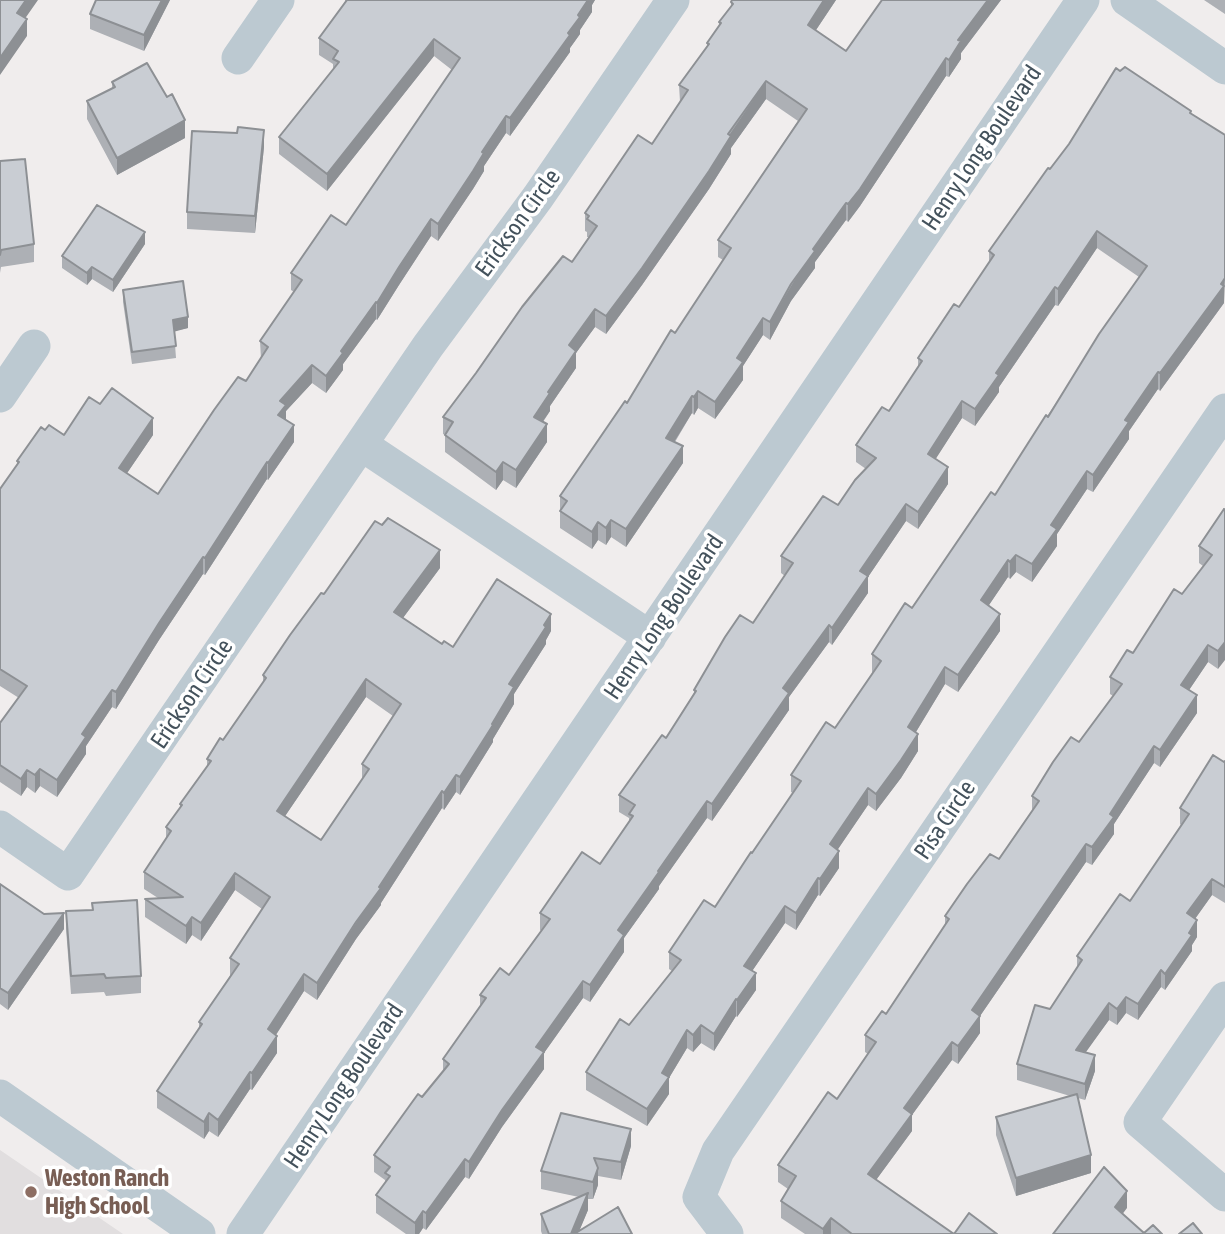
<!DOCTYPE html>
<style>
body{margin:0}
canvas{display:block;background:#f0eded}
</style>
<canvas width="1225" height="1234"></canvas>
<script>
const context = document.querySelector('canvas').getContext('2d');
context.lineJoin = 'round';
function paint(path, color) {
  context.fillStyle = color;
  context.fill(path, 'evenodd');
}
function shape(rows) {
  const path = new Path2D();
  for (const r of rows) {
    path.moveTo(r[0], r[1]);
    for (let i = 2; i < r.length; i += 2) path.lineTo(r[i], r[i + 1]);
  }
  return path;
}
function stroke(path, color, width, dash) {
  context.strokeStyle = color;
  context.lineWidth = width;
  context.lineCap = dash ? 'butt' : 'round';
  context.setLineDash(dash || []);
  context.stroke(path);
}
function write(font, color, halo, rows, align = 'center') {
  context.font = font + ' "Asap Condensed",sans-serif';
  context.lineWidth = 7;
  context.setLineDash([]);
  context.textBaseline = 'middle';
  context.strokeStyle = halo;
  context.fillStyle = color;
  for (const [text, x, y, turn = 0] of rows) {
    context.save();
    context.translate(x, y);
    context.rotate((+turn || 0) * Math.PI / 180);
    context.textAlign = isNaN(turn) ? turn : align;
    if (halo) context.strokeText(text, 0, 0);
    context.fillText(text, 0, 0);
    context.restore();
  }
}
const education = shape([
 [0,1150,123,1234,0,1234]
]);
const minor = shape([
 [1127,0,1225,68],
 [238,58,278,0],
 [0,396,34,346],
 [362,445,650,637],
 [0,827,68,874,428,346,538,197,673,0],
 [1225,998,1140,1122,1225,1195],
 [0,1096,199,1234],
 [243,1234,1083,0],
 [727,1234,699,1197,718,1151,1225,410]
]);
const wall = shape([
 [96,0,170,0,144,51,90,29,90,14],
 [345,0,595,0,592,5,592,12,580,30,580,34,570,48,570,52,510,136,506,133,484,166,484,171,473,189,438,241,431,236,399,285,377,320,376,319,343,364,343,370,326,393,312,383,286,411,286,420,294,442,268,480,267,479,205,575,203,574,159,640,116,709,112,707,86,746,86,754,57,797,40,786,35,793,27,787,21,796,0,782,0,723,19,698,0,686,0,489,17,466,17,461,45,430,64,435,100,404,153,435,127,473,158,494,246,381,261,359,260,341,294,292,291,290,291,273,346,225,452,70,434,56,327,191,279,154,279,137,333,70,333,64,319,55,319,38,345,2],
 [732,0,836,0,816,30,846,51,882,0,1001,0,961,53,961,59,949,77,946,76,860,206,848,222,846,220,815,262,815,268,791,301,770,340,763,335,743,366,743,380,715,419,698,408,694,415,692,413,675,442,683,463,626,547,611,537,606,545,598,540,592,549,560,528,560,496,627,403,675,333,723,260,718,257,718,240,798,121,766,99,731,148,731,154,709,189,642,285,606,334,595,327,576,353,576,368,550,406,550,411,543,422,547,442,516,488,503,480,496,490,445,452,445,435,443,434,443,417,572,262,589,237,587,237,587,232,585,231,585,213,652,144,680,102,679,85,707,46,707,43,719,26,719,22,731,7,731,2],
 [1204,0,1225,0,1225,14],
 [112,82,185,138,117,175,87,119,87,101,112,89],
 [1191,113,1224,297,1224,303,1160,391,1158,389,1129,431,1129,439,1093,492,1087,489,1057,534,1057,546,1032,582,1016,572,1010,579,1008,577,988,606,1000,631,958,692,945,684,916,732,918,751,901,778,876,811,868,805,837,850,839,868,820,896,818,895,796,930,785,923,752,971,756,990,737,1017,736,1016,714,1051,701,1043,693,1052,687,1048,669,1078,669,1094,647,1126,586,1090,586,1072,629,1025,672,971,669,969,669,952,715,907,793,793,791,792,791,775,835,728,873,672,872,672,872,654,912,608,995,495,1139,277,1097,248,1058,306,1055,305,999,387,999,392,975,426,962,418,935,459,948,484,918,529,906,521,868,577,868,593,832,645,829,642,789,697,789,710,712,821,707,818,659,886,659,889,624,938,624,952,590,1002,583,998,544,1053,544,1069,502,1127,469,1179,465,1177,426,1230,423,1228,419,1234,406,1234,376,1213,376,1195,385,1183,385,1180,374,1172,374,1155,443,1071,443,1059,480,1006,480,995,509,975,541,931,540,930,540,913,600,864,629,823,629,818,619,812,619,795,666,738,694,693,694,690,753,623,785,576,781,573,781,556,838,505,866,469,856,462,856,445,889,411,918,367,918,358,959,307,989,262,989,251,1050,169],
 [264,147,255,233,187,229,187,212],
 [0,161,34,244,34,262,1,267,0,273],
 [145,244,113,292,92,279,87,285,62,268,62,256],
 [123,290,188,328,174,331,176,358,132,364,123,302],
 [1224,509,1218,669,1208,662,1189,690,1197,713,1160,767,1154,763,1114,824,1114,834,1092,865,1086,862,980,1016,980,1033,958,1064,952,1060,912,1115,912,1131,876,1180,954,1234,805,1234,781,1218,781,1201,788,1189,778,1182,778,1165,837,1099,868,1054,865,1052,865,1035,886,1014,945,926,945,916,999,859,1032,811,1032,796,1079,742,1113,696,1110,694,1110,677,1133,653,1182,594,1203,566,1199,563,1199,546],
 [440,568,403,618,442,644,453,647,551,631,546,640,546,644,514,694,514,704,493,739,493,742,460,795,456,792,444,810,442,808,381,903,381,905,356,939,317,1000,304,991,276,1035,277,1053,252,1090,250,1089,218,1137,209,1131,204,1139,157,1108,157,1091,199,1029,199,1022,230,976,230,958,262,909,235,890,201,941,192,935,186,944,145,917,145,899,158,898,144,889,144,872,166,839,166,827,180,808,180,804,207,766,207,759,223,740,263,683,263,675,324,594],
 [366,697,393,716,362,764,362,780,321,840,285,816],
 [1225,761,1225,903,1212,895,1195,919,1197,937,1192,945,1192,951,1165,990,1161,987,1138,1020,1126,1013,1117,1025,1109,1020,1085,1052,1095,1071,1085,1100,1078,1098,1091,1173,1016,1196,996,1135,996,1117,1070,1096,1017,1080,1017,1064,1050,1009,1077,968,1077,956,1130,901,1181,825,1180,824,1180,808,1196,782,1196,780],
 [0,884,64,929,8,1010,0,1004],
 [92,903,141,976,141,993,106,996,104,992,71,994,66,929,66,911,92,910],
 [631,1146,621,1180,598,1176,598,1185,593,1199,588,1199,588,1210,579,1231,632,1234,542,1234,541,1231,541,1214,579,1197,541,1189,541,1171]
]);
const shadedWall = shape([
 [26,0,38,0,17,30,17,13],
 [162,0,170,0,144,51,144,35],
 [588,0,595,0,592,5,592,12,580,30,580,34,570,48,570,52,510,136,510,118,568,33],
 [824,0,836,0,808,42,808,25],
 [988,0,1001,0,961,53,961,59,949,77,949,60,958,40],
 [27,19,27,36,0,75,0,58],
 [434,39,434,56,327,191,327,174],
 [946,58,946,76,860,206,848,222,848,204],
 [766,81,766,99,731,148,731,154,709,189,642,285,606,334,606,316],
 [506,116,506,133,484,166,484,171,473,189,438,241,438,224,482,152],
 [185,120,185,138,117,175,117,158],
 [264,130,264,147,255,233,255,216],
 [846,203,846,220,815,262,815,268,791,301,770,340,770,322,813,249],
 [431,219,431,236,399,285,377,320,377,303,399,267],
 [1097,231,1097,248,1058,306,1058,289],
 [145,232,145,244,113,292,113,280],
 [92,267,92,279,87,285,87,273],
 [1225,278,1224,303,1160,391,1160,373],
 [1055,287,1055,305,999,387,999,392,975,426,975,409,996,373],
 [376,302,376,319,343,364,343,370,326,393,326,376,341,351],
 [595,309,595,327,576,353,576,368,550,406,550,411,534,434,534,417,548,392,569,345],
 [188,317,188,328,173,332,173,320],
 [763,318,763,335,743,366,743,380,715,419,715,402,737,358],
 [312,365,312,383,286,411,286,422,278,415,280,401],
 [1158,372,1158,389,1129,431,1129,439,1093,492,1093,475,1125,420],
 [698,391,698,408,694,415,694,397],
 [692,396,692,413,666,455,666,438],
 [962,401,962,418,928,471,928,454],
 [153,418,153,435,119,485,119,468],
 [547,424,547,442,516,488,516,470],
 [294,425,294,442,268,480,268,463],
 [683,446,683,463,626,547,626,529],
 [267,462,267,479,205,575,205,558],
 [503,462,503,480,496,490,496,472],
 [948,467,948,484,918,529,918,512],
 [1087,471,1087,489,1057,534,1057,546,1032,582,1032,564,1051,525],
 [906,504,906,521,868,577,868,593,832,645,832,628,860,571],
 [611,520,611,537,606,545,606,528],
 [598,522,598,540,592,549,592,532],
 [440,550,440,568,394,630,394,612],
 [1016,555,1016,572,1010,579,1010,562],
 [203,557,203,574,159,640,116,709,116,692,159,623],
 [1008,560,1008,577,981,617,981,600],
 [551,614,551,631,546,640,546,644,514,694,514,704,493,739,493,742,460,795,460,777,492,724,509,684],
 [1000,614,1000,631,958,692,958,675],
 [829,625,829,642,789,697,789,710,712,821,712,804,783,688],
 [1225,642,1225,660,1218,669,1218,651],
 [1208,645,1208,662,1181,702,1181,685],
 [945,667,945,684,908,745,908,727],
 [366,679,366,697,277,828,277,811],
 [112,690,112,707,86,746,86,754,57,797,57,780,82,734],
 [1197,695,1197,713,1160,767,1160,750],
 [918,734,918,751,901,778,876,811,876,794],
 [1154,746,1154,763,1114,824,1114,834,1092,865,1092,847,1110,814],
 [40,769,40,786,35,793,35,775],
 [27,770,27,787,21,796,21,779],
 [456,775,456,792,444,810,444,793],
 [868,788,868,805,830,861,830,844],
 [442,791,442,808,381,903,381,905,356,939,317,1000,317,983],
 [707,801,707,818,659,886,659,889,624,938,624,952,590,1002,590,985,618,930],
 [1086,844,1086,862,980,1016,980,1033,958,1064,958,1046,972,1010],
 [839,851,839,868,820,896,820,879],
 [235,873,235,890,201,941,201,923],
 [818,878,818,895,796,930,796,913],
 [1212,879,1212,895,1187,930,1187,913],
 [785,906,785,923,744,983,744,966],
 [64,913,64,929,8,1010,8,993],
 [192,917,192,935,186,944,186,926],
 [1197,920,1197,937,1192,945,1192,951,1165,990,1165,974],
 [1161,970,1161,987,1138,1020,1138,1004],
 [756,973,756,990,737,1017,737,1000],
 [304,974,304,991,268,1047,268,1029],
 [583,981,583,998,544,1053,544,1069,502,1127,469,1179,469,1162,536,1047],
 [1126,997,1126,1013,1117,1025,1117,1009],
 [736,999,736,1016,714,1051,714,1034],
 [1109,1003,1109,1020,1076,1066,1076,1050],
 [701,1025,701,1043,693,1052,693,1035],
 [687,1030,687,1048,669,1078,669,1094,647,1126,647,1109,662,1073],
 [277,1036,277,1053,252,1090,252,1073],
 [952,1042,952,1060,912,1115,912,1131,868,1191,868,1174,904,1108],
 [1095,1055,1095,1071,1085,1100,1085,1084],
 [250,1072,250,1089,218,1137,218,1120],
 [209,1113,209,1131,204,1139,204,1122],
 [631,1129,631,1146,621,1180,621,1162],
 [1091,1155,1091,1173,1016,1196,1016,1178],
 [465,1159,465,1177,426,1230,426,1213],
 [598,1168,598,1185,593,1199,593,1182],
 [1127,1191,1127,1208,1115,1224,1115,1207],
 [588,1193,588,1210,578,1234,571,1234],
 [423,1211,423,1228,419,1234,415,1234,415,1223],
 [831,1218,831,1234,823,1234,823,1229]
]);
const building = shape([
 [0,0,26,0,17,13,27,19,0,58,0,0],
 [96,0,162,0,144,35,90,14,96,0],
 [347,0,588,0,578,15,580,17,568,33,570,35,510,118,506,116,482,152,484,153,473,171,438,224,431,219,399,267,377,303,376,302,341,351,343,353,326,376,312,365,280,401,286,405,278,415,294,425,268,463,267,462,205,558,203,557,159,623,116,692,112,690,82,734,86,737,57,780,40,769,35,775,27,770,21,779,0,765,0,723,27,686,0,669,0,489,19,462,17,461,41,427,45,430,49,425,64,435,89,397,100,404,112,388,153,418,119,468,158,494,214,410,238,377,246,381,268,347,260,341,302,280,291,273,331,215,346,225,460,58,434,39,327,174,279,137,339,62,333,59,338,51,319,38,347,0],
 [732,0,824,0,808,25,846,51,882,0,988,0,958,40,961,41,949,60,946,58,860,189,848,204,846,203,813,249,815,251,791,284,770,322,763,318,737,358,743,362,715,402,698,391,694,397,692,396,666,438,683,446,626,529,611,520,606,528,598,522,592,532,560,511,567,501,560,496,625,401,627,403,671,330,675,333,731,248,718,240,807,109,766,81,728,134,731,136,709,171,642,268,606,316,595,309,569,345,576,351,548,392,550,393,534,417,547,424,516,470,503,462,496,472,445,435,453,422,443,417,476,373,522,307,563,256,572,262,597,226,587,219,589,216,585,213,638,135,652,144,688,90,679,85,709,44,707,43,721,23,719,22,733,4,731,2,732,0],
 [147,63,167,97,172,94,185,120,117,158,87,101,115,87,112,82,147,63],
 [1125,67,1191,111,1190,113,1225,135,1225,278,1221,284,1224,286,1160,373,1158,372,1125,420,1129,422,1093,475,1087,471,1051,525,1057,529,1032,564,1016,555,1010,562,1008,560,981,600,1000,614,958,675,945,667,908,727,918,734,901,760,876,794,868,788,830,844,839,851,820,879,818,878,796,913,785,906,744,966,756,973,737,1000,736,999,714,1034,701,1025,693,1035,687,1030,662,1073,669,1077,647,1109,586,1072,620,1019,629,1025,681,960,669,952,704,900,715,907,751,852,752,853,801,781,791,775,826,722,835,728,881,661,872,654,905,603,912,608,991,492,995,495,1046,415,1048,417,1099,334,1147,266,1097,231,1058,289,1055,287,996,373,999,375,975,409,962,401,928,454,948,467,918,512,906,504,860,571,868,576,832,628,829,625,783,688,789,693,712,804,707,801,658,871,659,872,618,930,624,935,590,985,583,981,536,1047,544,1052,502,1110,469,1162,465,1159,426,1213,423,1211,415,1223,376,1195,390,1176,385,1173,390,1167,374,1155,418,1094,422,1097,449,1064,443,1059,486,998,480,995,500,968,509,975,550,919,540,913,582,852,600,864,633,816,629,814,635,805,619,795,662,735,666,738,696,691,694,690,725,637,740,615,753,623,793,563,781,556,823,496,838,505,855,480,876,458,856,445,882,407,889,411,922,361,918,358,954,304,959,307,994,255,989,251,1048,168,1050,169,1069,144,1116,68,1120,71,1125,67],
 [238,127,264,130,255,216,187,212,192,131,237,133,238,127],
 [25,159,34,244,1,250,0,255,0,161,25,159],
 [97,205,145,232,113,280,92,267,87,273,62,256,97,205],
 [183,281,188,317,173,320,176,346,132,352,123,290,183,281],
 [1224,509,1225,510,1225,642,1218,651,1208,645,1181,685,1197,695,1160,750,1154,746,1110,814,1114,817,1092,847,1086,844,972,1010,980,1016,958,1046,952,1042,904,1108,912,1114,868,1174,954,1234,852,1234,831,1218,823,1229,781,1201,796,1176,778,1165,828,1092,837,1099,876,1042,865,1035,882,1011,886,1014,949,919,945,916,967,884,990,854,999,859,1039,801,1032,796,1053,762,1071,737,1079,742,1122,684,1110,677,1127,650,1133,653,1174,589,1182,594,1212,555,1199,546,1224,509],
 [388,518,440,550,394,612,442,644,444,641,453,647,497,579,551,614,544,625,546,627,509,684,514,687,492,724,493,725,460,777,456,775,444,793,442,791,379,887,381,888,356,922,317,983,304,974,268,1029,277,1036,252,1073,250,1072,218,1120,209,1113,204,1122,157,1091,202,1024,199,1022,239,964,230,958,270,897,235,873,201,923,192,917,186,926,145,899,183,897,144,872,171,831,166,827,182,805,180,804,211,761,207,759,220,738,223,740,266,678,263,675,290,635,321,593,324,594,375,521,382,525,388,518],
 [366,679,401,704,362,764,369,769,321,840,277,811,366,679],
 [1213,755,1224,762,1225,761,1225,887,1212,879,1187,913,1197,920,1189,933,1192,935,1165,974,1161,970,1138,1004,1126,997,1117,1009,1109,1003,1076,1050,1095,1055,1085,1084,1017,1064,1035,1005,1050,1009,1082,960,1077,956,1120,894,1130,901,1189,814,1180,808,1213,755],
 [0,884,44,914,64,913,8,993,0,988,0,884],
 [137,900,141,976,106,978,104,974,71,976,66,911,93,910,92,903,137,900],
 [1077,1094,1091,1155,1016,1178,996,1117,1077,1094],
 [561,1113,631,1129,621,1162,594,1158,598,1168,593,1182,541,1171,561,1113],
 [1104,1167,1127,1191,1115,1207,1144,1233,1153,1225,1162,1234,1053,1234,1104,1167],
 [588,1193,571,1234,549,1234,541,1214,588,1193],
 [618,1207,632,1234,574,1234,618,1207],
 [969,1213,997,1234,954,1234,969,1213],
 [1193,1223,1202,1234,1179,1234,1193,1223]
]);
const markers = [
 [31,1192,7,"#8d6e63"]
];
const streetNames = [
 ["Henry Long Boulevard",982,148,-56],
 ["Erickson Circle",518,223,-54],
 ["Henry Long Boulevard",664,617,-56],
 ["Erickson Circle",192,694,-56],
 ["Pisa Circle",945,820,-56],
 ["Henry Long Boulevard",344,1086,-56]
];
const educationNames = [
 ["Weston Ranch",45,1178],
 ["High School",45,1206]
];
paint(education, '#e1dedf');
stroke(minor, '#bcc9d1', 33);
paint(wall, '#adb0b5');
paint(shadedWall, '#8d9094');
paint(building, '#c9cdd3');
stroke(building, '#8d9094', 2);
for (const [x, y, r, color] of markers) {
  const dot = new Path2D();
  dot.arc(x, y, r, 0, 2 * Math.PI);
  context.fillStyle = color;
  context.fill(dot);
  stroke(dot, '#fff', 2.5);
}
write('24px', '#44525c', '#fff', streetNames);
write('bold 24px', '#785e54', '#fff', educationNames, 'left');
</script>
